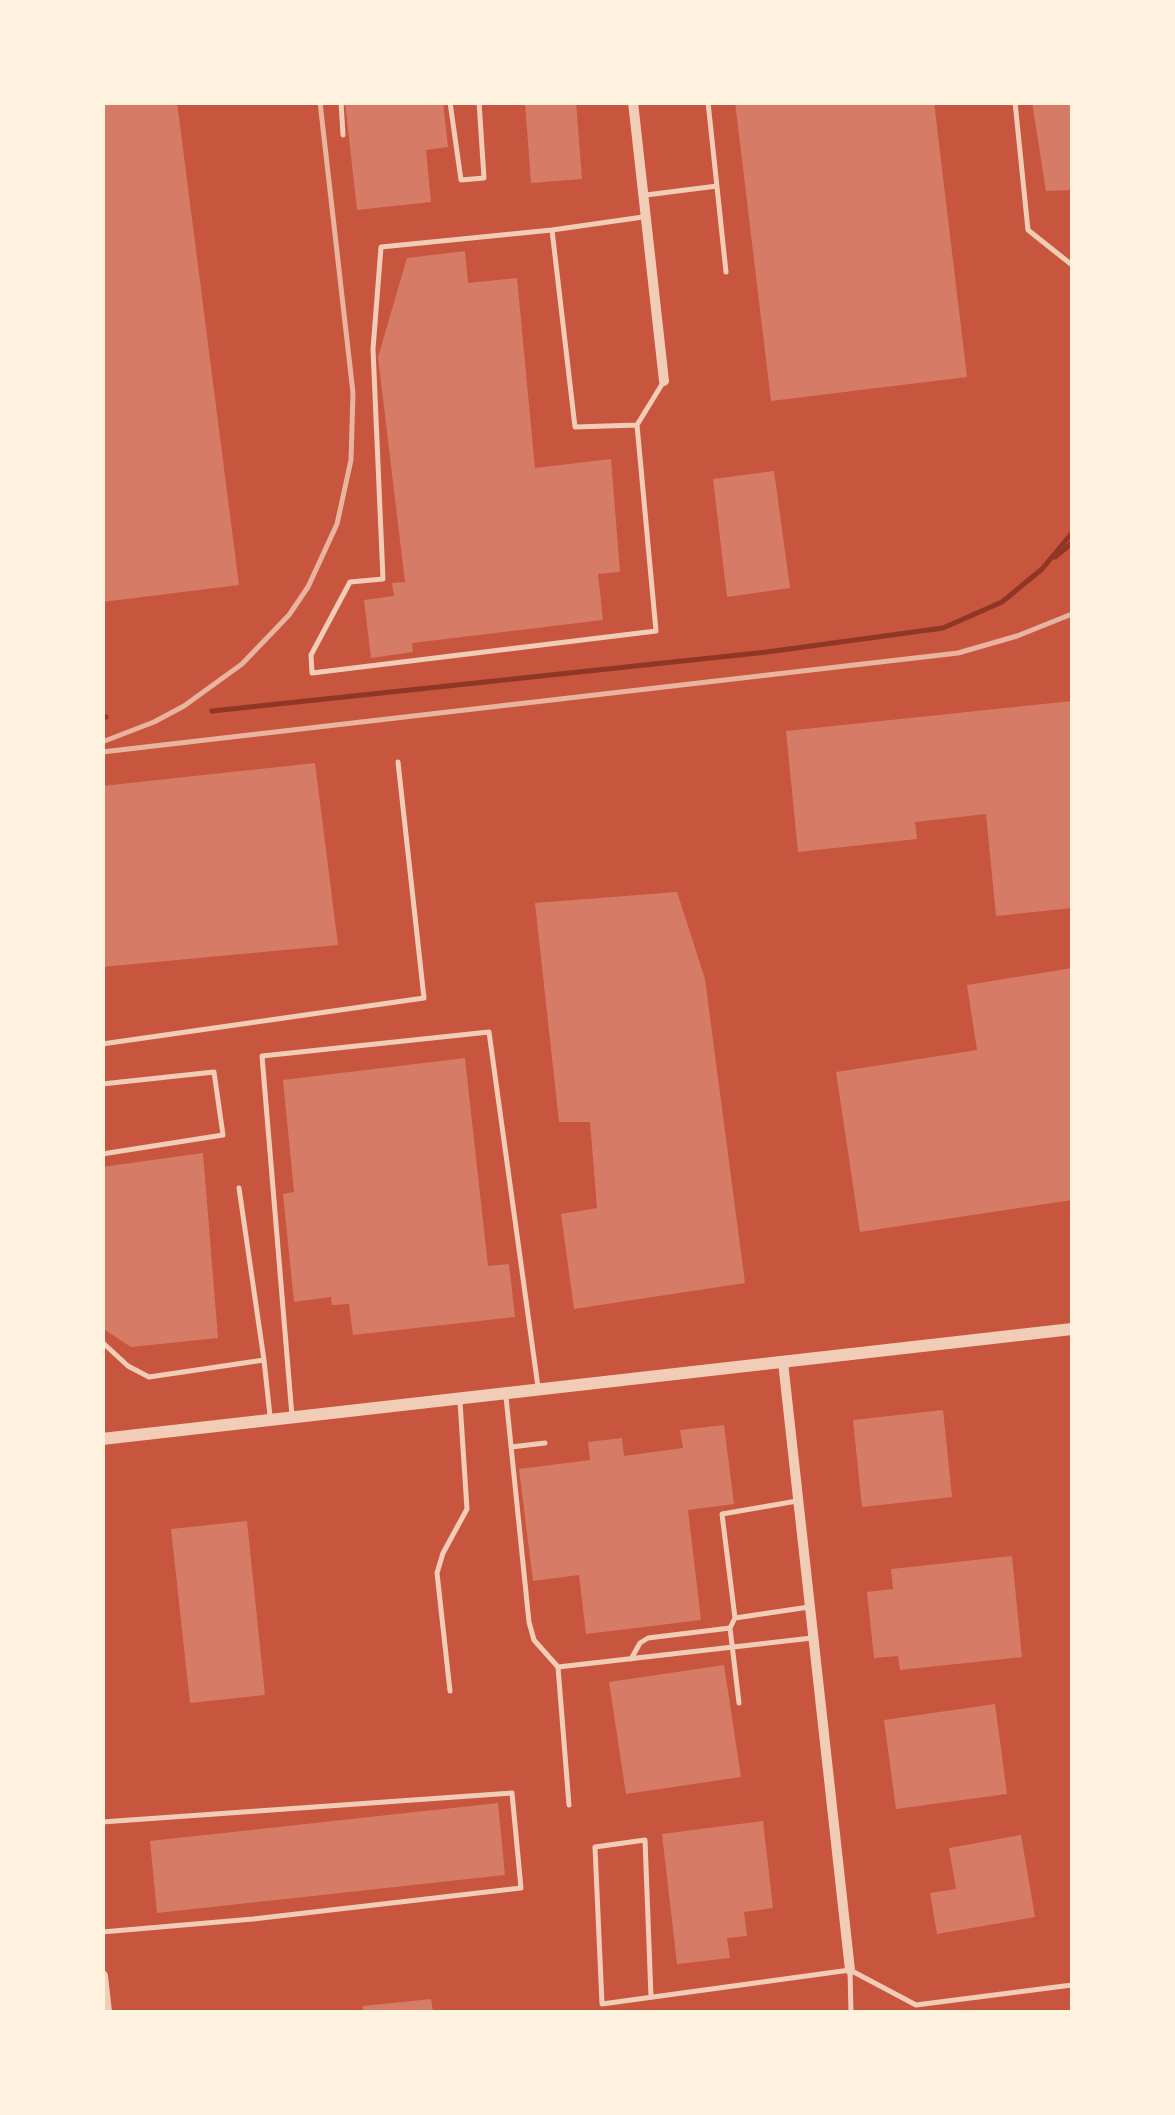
<!DOCTYPE html>
<style>
body{margin:0}
#map{position:relative;width:1175px;height:2115px;overflow:hidden;background:#c8553d;font-family:Quicksand,sans-serif}
canvas{display:block}
.frame{position:absolute;inset:0;border:105px solid #fff3e0;pointer-events:none}
</style>
<div id="map">
<canvas width="1175" height="2115"></canvas>
<div class="frame"></div>
</div>
<script>
const context = document.querySelector('canvas').getContext('2d');
context.lineJoin = 'round';
function shape(rows) {
  const path = new Path2D();
  for (const r of rows) {
    path.moveTo(r[0], r[1]);
    for (let i = 2; i < r.length; i += 2) path.lineTo(r[i], r[i + 1]);
  }
  return path;
}
function stroke(path, color, width, dash) {
  context.strokeStyle = color;
  context.lineWidth = width;
  context.lineCap = dash ? 'butt' : 'round';
  context.setLineDash(dash || []);
  context.stroke(path);
}
function paint(path, color) {
  context.fillStyle = color;
  context.fill(path, 'evenodd');
}
const stream = shape([
 [1055,557,1072,543],
 [212,711,767,652,943,628,1002,602,1042,569,1072,533],
 [102,717,106,717]
]);
const building = shape([
 [102,102,177,102,239,585,102,602],
 [345,102,443,102,448,147,426,150,431,202,357,210],
 [525,102,576,102,582,179,531,183],
 [735,102,934,102,967,377,771,401],
 [1032,102,1072,102,1072,190,1046,191],
 [465,251,468,283,517,278,535,468,611,459,620,572,598,574,603,620,412,643,413,652,371,658,364,600,394,596,392,583,405,582,378,357,407,258],
 [774,471,790,588,727,597,713,479],
 [1072,701,1072,908,996,916,986,814,915,822,917,839,798,852,786,731],
 [315,763,338,945,102,967,102,786],
 [677,892,705,979,745,1283,574,1309,561,1214,597,1208,590,1122,559,1122,535,903],
 [1072,968,1072,1200,860,1232,836,1072,977,1050,967,985],
 [465,1058,488,1266,509,1264,515,1317,353,1335,349,1304,332,1305,331,1297,294,1302,283,1194,294,1192,283,1080],
 [203,1153,218,1338,131,1347,102,1328,102,1167],
 [943,1410,952,1497,862,1507,853,1420],
 [724,1425,734,1504,688,1510,701,1620,586,1634,579,1575,533,1581,519,1469,590,1460,588,1442,622,1438,624,1456,683,1448,680,1430],
 [247,1521,265,1695,190,1703,171,1529],
 [1012,1556,1022,1657,900,1670,898,1656,874,1658,867,1592,893,1589,891,1569],
 [724,1665,741,1777,626,1794,609,1682],
 [995,1704,1007,1794,896,1809,884,1720],
 [498,1803,505,1875,157,1913,150,1841],
 [763,1821,773,1908,744,1912,747,1936,727,1938,730,1958,677,1964,662,1834],
 [1021,1835,1035,1917,937,1934,930,1893,956,1889,949,1848],
 [431,1999,433,2012,363,2012,363,2006]
]);
const service = shape([
 [341,102,343,135],
 [450,102,461,180,484,178,479,102],
 [708,102,726,272],
 [1015,102,1028,230,1072,265],
 [646,195,717,186],
 [552,230,643,217],
 [637,425,656,631,312,673,311,655,350,582,383,579,373,349,381,247,552,230,575,427,637,425,664,381],
 [102,1044,424,998,398,762],
 [102,1084,214,1072,223,1135,102,1154],
 [102,1342,128,1366,149,1377,264,1360,239,1188],
 [264,1360,270,1416],
 [506,1397,529,1622,534,1640,558,1667],
 [292,1416,262,1056,489,1032,538,1387],
 [511,1447,545,1443],
 [797,1501,722,1514,735,1618,809,1607],
 [735,1618,730,1628,739,1703],
 [631,1659,640,1643,648,1638,730,1628],
 [450,1691,437,1573,443,1553,467,1509,460,1402],
 [569,1805,558,1667,812,1638],
 [102,1822,512,1793,521,1888,253,1919,102,1932],
 [850,1970,916,2005,1072,1985],
 [651,1997,645,1840,595,1847,602,2004,850,1970,851,2012]
]);
const minor = shape([
 [633,102,664,381],
 [783,1362,850,1970]
]);
const tertiary = shape([
 [102,1439,1072,1329],
 [102,1976,106,2012]
]);
const rail = shape([
 [102,742,154,722,184,706,242,664,289,615,308,587,337,524,351,460,353,393,320,102],
 [102,752,958,653,1017,636,1072,614]
]);
stroke(stream, '#8f3625', 5);
paint(building, '#d67c66');
stroke(service, '#f1ccb7', 5);
stroke(minor, '#f1ccb7', 10);
stroke(tertiary, '#f1ccb7', 12);
stroke(rail, '#e9b49f', 5);
</script>
